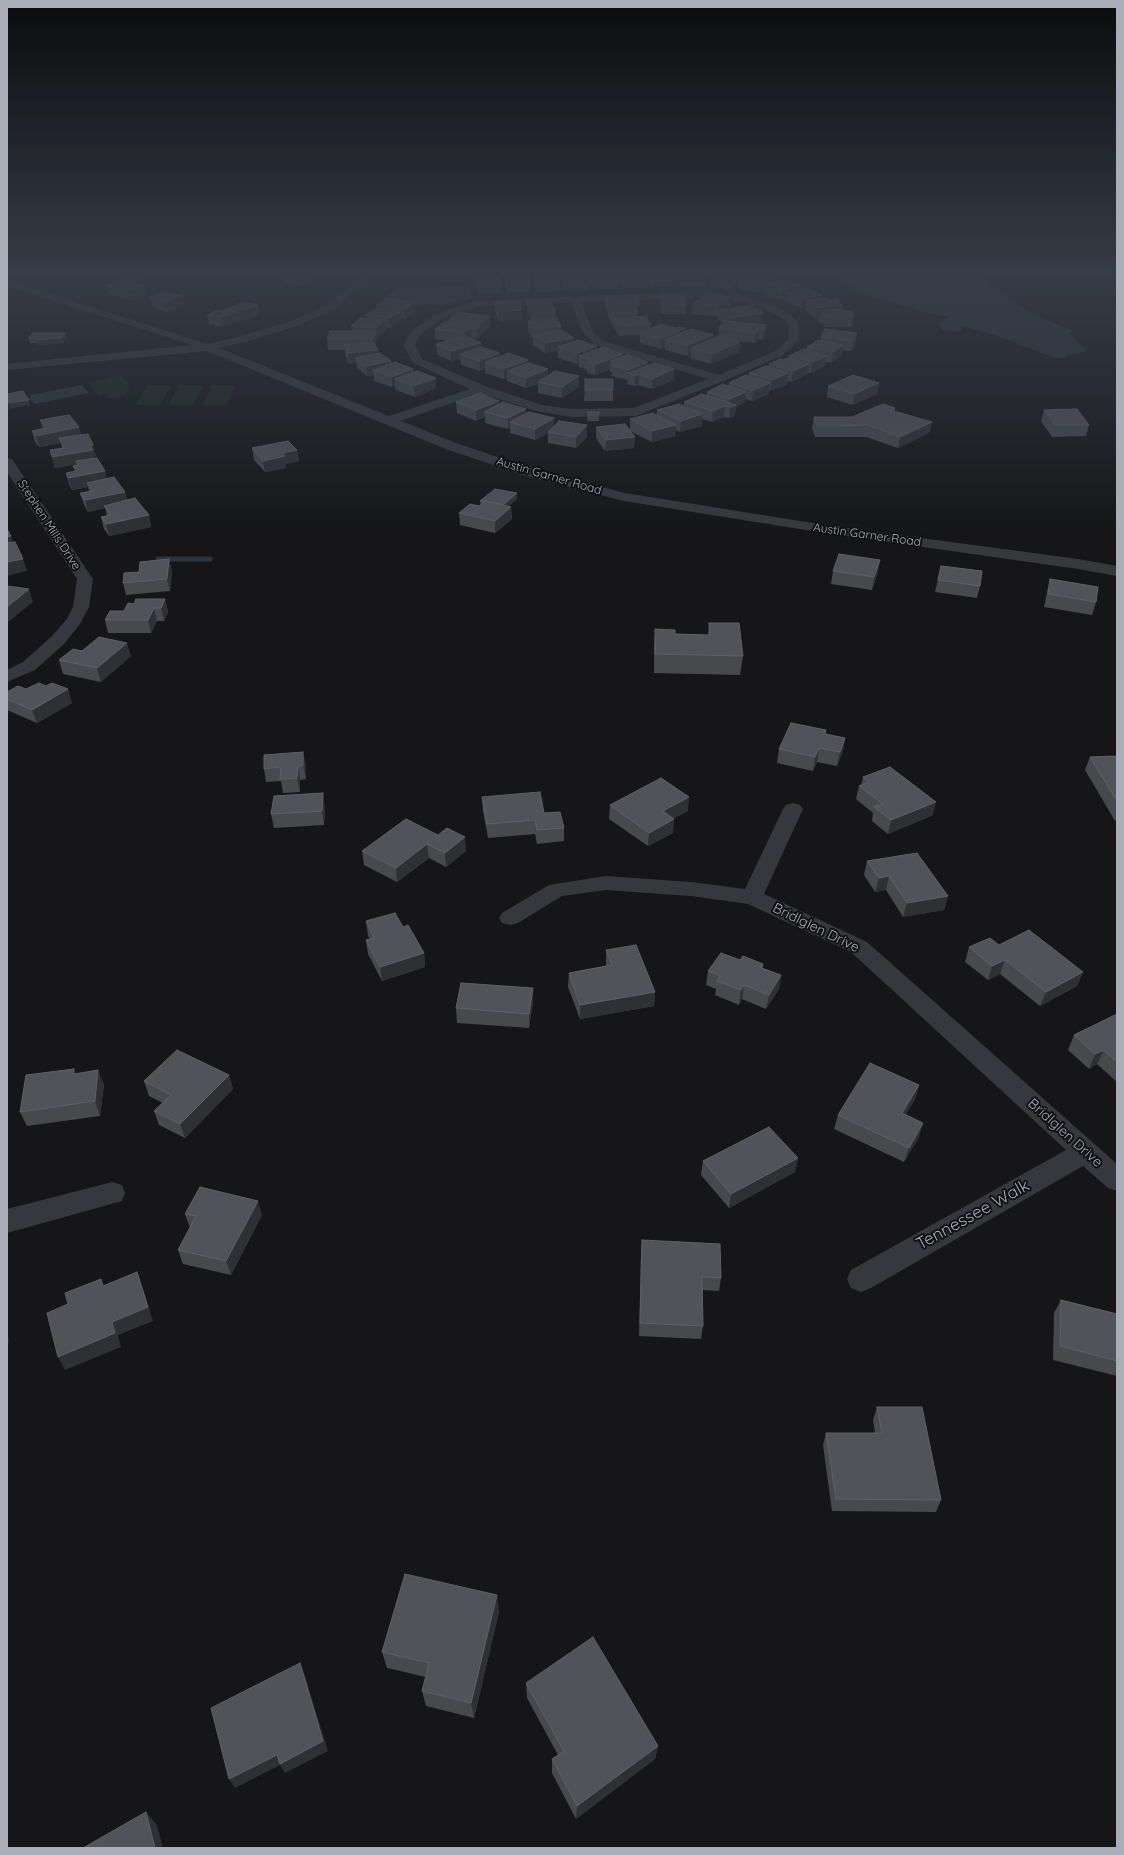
<!DOCTYPE html>
<style>
body{margin:0}
#map{position:relative;width:1124px;height:1855px;overflow:hidden;background:#161618;font-family:Quicksand,sans-serif}
canvas{display:block}
.frame{position:absolute;inset:0;border:8px solid #a8adb8;pointer-events:none}
</style>
<div id="map">
<canvas width="1124" height="1855"></canvas>
<div class="frame"></div>
</div>
<script>
const context = document.querySelector('canvas').getContext('2d');
context.lineJoin = 'round';
function paint(path, color) {
  context.fillStyle = color;
  context.fill(path, 'evenodd');
}
function shape(rows) {
  const path = new Path2D();
  for (const r of rows) {
    path.moveTo(r[0], r[1]);
    for (let i = 2; i < r.length; i += 2) path.lineTo(r[i], r[i + 1]);
  }
  return path;
}
function stroke(path, color, width, dash) {
  context.strokeStyle = color;
  context.lineWidth = width;
  context.lineCap = dash ? 'butt' : 'round';
  context.setLineDash(dash || []);
  context.stroke(path);
}
function write(font, color, halo, rows, align = 'center') {
  context.font = font + ' Quicksand,sans-serif';
  context.lineWidth = 4;
  context.setLineDash([]);
  context.textBaseline = 'middle';
  context.strokeStyle = halo;
  context.fillStyle = color;
  for (const [text, x, y, turn = 0] of rows) {
    context.save();
    context.translate(x, y);
    context.rotate((+turn || 0) * Math.PI / 180);
    context.textAlign = isNaN(turn) ? turn : align;
    if (halo) context.strokeText(text, 0, 0);
    context.fillText(text, 0, 0);
    context.restore();
  }
}
const green = shape([
 [121,376,129,384,127,394,119,398,112,399,107,398,105,395,99,396,87,382],
 [148,385,172,385,160,405,135,405],
 [180,385,204,385,193,405,168,405],
 [212,385,236,385,226,405,202,405]
]);
const water = shape([
 [833,276,984,276,989,285,1001,291,1017,305,1041,318,1072,330,1070,334,1087,351,1068,355,1065,358,1055,358,1001,337,964,326,961,326,962,330,955,332,943,330,939,325,943,320,949,318,948,316,935,315,862,294],
 [469,285,473,298,444,305,429,304,420,307,381,300,398,288],
 [82,385,89,393,36,404,29,399,31,398,29,395]
]);
const stream = shape([
 [158,559,210,559]
]);
const minor = shape([
 [704,291,741,296,769,303,790,314,798,322,799,324,799,340,783,355,726,380,636,416,571,417,536,411,481,393,394,423,390,424,386,423,384,420,386,417,470,389,413,363,403,345,411,331,430,318,447,310,476,301,704,291],
 [704,297,741,302,761,307,782,318,789,325,788,339,775,351,719,375,603,341,592,330,581,302,704,297],
 [571,302,582,331,595,345,708,379,634,408,571,409,542,405,485,386,422,359,415,345,420,335,438,322,455,314,477,307,571,302],
 [7,458,12,459,93,579,89,607,80,624,64,644,35,670,7,682,7,670,23,662,52,636,67,619,73,607,77,579,7,472,7,458],
 [793,803,800,805,803,809,764,894,867,942,1117,1164,1117,1191,1108,1188,1083,1166,871,1288,861,1292,851,1288,847,1279,851,1270,1066,1150,851,952,748,904,691,896,606,890,562,896,518,923,510,925,502,923,499,918,502,913,549,885,606,876,691,882,745,889,783,809,786,805,793,803],
 [112,1182,122,1185,125,1193,122,1201,7,1233,7,1209,112,1182]
]);
const tertiary = shape([
 [362,276,374,276,333,310,297,326,248,341,219,348,456,443,533,469,625,493,825,525,1078,559,1117,566,1117,576,1078,569,825,533,624,501,523,475,446,449,207,351,7,370,7,364,192,345,7,286,7,280,208,344,241,336,289,322,325,306,362,276]
]);
const wall = shape([
 [120,276,149,276,137,280,140,284,144,285,146,295,130,300,108,294,106,285,130,279],
 [284,276,315,276,315,277,305,285,285,284],
 [505,276,531,283,531,292,508,293,505,286],
 [533,276,558,276,560,281,560,291,537,292,534,284],
 [562,276,587,276,589,280,589,290,565,290,562,282],
 [590,276,616,276,618,279,617,289,594,289,590,282],
 [618,276,646,276,647,278,646,287,623,288,618,279],
 [648,276,675,276,674,286,652,287,648,280],
 [680,276,704,276,704,286,680,286],
 [711,276,738,280,732,289,710,287],
 [476,277,501,284,501,293,478,294,477,287],
 [739,280,771,283,800,289,821,299,841,309,843,311,854,315,852,325,851,327,826,327,817,320,818,317,816,318,805,310,805,307,801,308,786,302,786,299,782,300,765,294,765,290,759,293,738,289],
 [163,292,184,305,168,312,156,309,155,307,152,306,150,297],
 [661,295,686,305,686,314,661,314,660,305],
 [605,296,640,298,639,307,637,307,637,316,651,324,650,329,686,332,712,339,719,336,719,327,723,323,718,320,718,316,692,314,693,304,730,307,728,309,762,323,754,324,766,325,765,335,762,340,758,339,755,343,732,340,740,342,739,352,711,364,690,358,691,354,688,356,665,350,665,347,661,349,640,343,640,335,619,336,614,327,614,324,612,324,608,316,608,312,605,306],
 [387,298,415,312,405,319,401,318,401,321,390,328,385,327,386,330,377,338,377,341,375,346,378,350,378,353,391,364,413,369,414,372,436,378,436,388,415,397,396,390,395,386,392,387,374,381,374,375,367,376,357,368,356,363,349,364,345,355,345,350,328,350,327,339,352,331,351,326,367,319,366,315,376,309,376,305],
 [526,300,555,310,555,318,561,326,561,330,574,341,597,346,597,350,623,357,648,365,674,369,674,380,652,389,638,385,635,386,627,384,628,380,612,376,612,372,610,372,610,369,595,375,587,373,587,370,579,367,579,363,577,364,558,358,558,351,545,353,533,345,533,338,531,338,528,331,528,321,532,321,531,321,527,309],
 [494,302,522,319,499,322,495,311],
 [258,305,259,315,222,327,209,324,207,315],
 [459,312,491,326,481,334,481,336,477,339,472,338,471,339,481,343,481,347,500,356,528,360,528,363,548,369,548,376,579,387,562,398,538,393,538,384,526,388,507,381,507,378,504,379,485,373,485,369,480,371,461,365,460,359,451,361,437,354,436,344,447,341,435,339,435,329,449,322,449,319],
 [857,333,856,343,851,351,842,350,842,355,831,363,826,362,825,366,811,373,808,372,808,374,791,382,787,381,787,384,770,391,769,391,769,394,752,401,746,399,745,402,736,407,735,416,729,418,724,417,712,422,702,419,702,426,680,432,675,430,675,436,652,442,630,431,630,419,657,415,657,410,684,406,684,402,707,396,707,392,729,386,729,383,749,376,749,373,768,367,769,364,783,360,788,358,789,356,806,350,807,347,821,340,821,337],
 [28,338,67,338,62,343,38,345,38,343,30,343],
 [585,379,613,390,613,401,584,401],
 [879,383,877,394,853,405,827,397,828,386],
 [499,401,499,404,526,409,526,414,554,418,554,426,587,425,587,437,576,448,548,443,548,433,535,440,510,433,510,428,508,429,485,423,485,417,476,421,457,413,456,402],
 [895,408,895,411,932,422,929,433,898,448,866,437,815,437,812,428,814,417,852,417],
 [1044,410,1089,425,1086,436,1052,437,1041,421],
 [588,412,599,412,599,421,587,421],
 [40,420,79,427,81,435,96,456,94,456,95,458,105,471,106,479,125,492,127,500,149,515,151,527,109,536,104,529,101,517,107,516,105,508,88,512,84,505,80,493,89,491,88,487,72,490,69,484,66,473,75,471,73,466,77,465,77,464,55,468,50,450,62,448,61,443,39,447,35,442,32,431,43,429],
 [596,427,634,448,605,451,596,438],
 [252,448,297,450,299,461,286,464,286,468,265,472,254,460],
 [517,493,517,499,509,506,511,507,512,519,495,533,460,525,459,513,479,506,481,505,480,501],
 [169,559,172,572,170,591,126,595,123,583,139,572],
 [941,566,980,586,977,598,935,592],
 [833,571,878,572,872,590,831,584],
 [1050,579,1096,602,1092,615,1044,607,1047,592],
 [165,599,168,612,164,621,157,621,151,633,108,633,105,620,124,611,134,604],
 [709,623,743,656,740,675,654,673,654,648,655,629,675,634,708,635],
 [131,656,101,682,63,674,59,660],
 [26,689,72,703,37,723,7,710,7,692],
 [826,730,825,734,845,738,843,751,837,766,817,762,813,771,777,763,779,749],
 [1117,756,1117,820,1115,821,1085,770,1090,757],
 [306,765,306,779,300,780,300,792,283,793,281,781,266,782,264,769],
 [863,777,933,815,888,834,872,821,873,813,856,799,859,786,861,785],
 [482,797,544,813,564,828,564,841,537,844,535,834,488,838,483,811],
 [610,805,688,811,674,818,673,833,648,846,609,819],
 [325,807,324,825,274,828,271,814],
 [406,819,466,851,446,867,429,858,397,882,364,865,362,851],
 [867,861,948,896,944,910,903,917,886,890,875,892,864,875],
 [366,921,403,927,424,953,425,967,382,981,368,954,366,940,370,939,368,936],
 [999,945,1083,972,1077,986,1040,1006,1000,974,988,980,965,962,969,947],
 [606,950,655,992,654,1006,580,1019,568,987,569,973,606,966],
 [740,960,763,964,763,968,781,975,779,989,766,1009,742,999,739,1005,715,995,716,989,706,985,708,971],
 [533,1002,529,1028,457,1023,456,1008],
 [1117,1014,1117,1082,1097,1064,1089,1069,1068,1050,1074,1035],
 [229,1075,233,1089,185,1138,159,1125,154,1111,163,1103,149,1096,144,1081],
 [104,1084,100,1116,27,1126,20,1112],
 [919,1085,915,1099,905,1115,919,1137,904,1162,834,1129,838,1115],
 [798,1158,795,1172,729,1208,701,1175,703,1161],
 [185,1214,262,1215,231,1275,183,1264,178,1250,190,1228],
 [642,1240,721,1278,719,1291,703,1290,703,1326,701,1339,639,1336,641,1253],
 [1061,1300,1117,1314,1117,1376,1053,1360,1054,1313],
 [877,1407,941,1500,936,1512,832,1511,823,1445,826,1433,875,1433,873,1420],
 [499,1612,474,1718,426,1706,422,1691,426,1677,387,1668,382,1652],
 [526,1683,658,1746,655,1759,576,1819,552,1773,552,1759,558,1755,527,1698]
]);
const shadedWall = shape([
 [134,276,149,276,135,281],
 [304,276,315,276,315,277,305,285],
 [735,276,738,276,738,280,732,289,733,279],
 [771,277,770,286,765,285,765,290,759,293,760,284],
 [140,281,141,286,144,285,146,295,130,300,128,290,135,283],
 [801,285,800,295,787,292,786,299,782,300,783,290],
 [822,295,821,304,806,300,805,307,801,308,802,299],
 [182,296,184,305,168,312,166,302],
 [731,297,730,307,722,312,719,310,718,316,718,306],
 [415,302,415,312,405,319,404,309],
 [258,305,259,315,222,327,221,317],
 [842,305,841,315,819,310,818,317,816,318,817,308],
 [522,310,522,319,499,322,499,312],
 [401,311,401,321,390,328,389,318],
 [763,313,762,323,730,327,731,318],
 [490,316,491,326,481,334,481,336,477,339,477,329,480,326,480,324],
 [385,320,386,330,377,338,376,328],
 [766,325,765,335,762,340,763,330],
 [471,328,472,338,464,343,464,333],
 [686,328,685,339,665,340,665,347,661,349,661,339],
 [759,329,758,339,755,343,756,333],
 [376,331,377,341,374,349,373,339],
 [65,333,67,338,62,343,38,345,37,340],
 [857,333,856,343,851,351,853,341],
 [713,335,712,346,691,348,691,354,688,356,688,345],
 [574,338,574,348,558,347,558,351,545,353,545,343],
 [740,342,739,352,711,364,712,354],
 [481,343,481,354,460,354,460,359,451,361,451,351],
 [843,345,842,355,831,363,833,352],
 [597,346,597,356,579,356,579,363,577,364,577,353],
 [378,350,379,361,355,358,356,363,349,364,348,353],
 [500,353,501,364,485,362,485,369,480,371,479,361],
 [623,354,623,364,617,363,610,361,610,369,595,375,595,365],
 [827,356,825,366,811,373,812,362],
 [528,360,528,370,507,371,507,378,504,379,504,369],
 [391,361,392,371,373,370,374,375,367,376,366,366],
 [648,362,648,372,639,374,638,385,635,386,635,376,628,374,628,370],
 [809,364,808,374,791,382,793,371],
 [413,369,414,380,395,379,395,386,392,387,392,377],
 [548,369,548,380,538,382,538,384,526,388,526,378],
 [674,369,674,380,652,389,652,379],
 [788,373,787,384,770,391,772,380],
 [579,376,579,387,562,398,562,387],
 [436,378,436,388,415,397,414,386],
 [770,383,769,394,752,401,753,390],
 [879,383,877,394,853,405,854,394],
 [746,392,745,402,736,407,735,416,729,418,730,399],
 [29,400,30,405,9,409,8,403],
 [499,401,500,412,484,412,485,417,476,421,476,410],
 [725,406,724,417,712,422,713,411],
 [526,409,526,420,510,422,510,428,508,429,508,418],
 [702,414,702,426,680,432,681,421],
 [554,418,554,430,548,432,548,433,535,440,535,429],
 [932,422,929,433,898,448,900,437],
 [587,425,587,437,576,448,576,437],
 [676,425,675,436,652,442,652,431],
 [79,427,82,439,59,438,61,443,39,447,36,436],
 [635,437,634,448,605,451,606,440],
 [90,445,93,445,96,456,94,456,96,461,76,461,77,464,55,468,52,457],
 [297,450,299,461,286,464,286,468,265,472,263,461,282,453],
 [105,471,107,483,87,483,88,487,72,490,68,478],
 [125,492,127,503,104,506,105,508,88,512,85,500],
 [517,493,517,499,502,512,502,506],
 [511,507,512,519,495,533,495,521],
 [149,515,151,527,109,536,106,524],
 [11,536,15,548,7,550,7,537],
 [23,559,27,571,7,576,7,562],
 [169,559,172,572,170,591,167,579],
 [880,560,878,572,872,590,874,577],
 [29,589,33,602,7,623,7,607],
 [165,599,168,612,164,621,161,608],
 [154,608,157,621,151,633,148,620],
 [127,643,131,656,101,682,97,668],
 [68,689,72,703,37,723,32,710],
 [845,738,843,751,837,766,840,752],
 [819,748,817,762,813,771,815,757],
 [303,752,306,765,306,779,303,766],
 [298,766,300,780,300,792,297,778],
 [323,793,325,807,324,825,322,811],
 [689,797,688,811,662,825,663,811],
 [936,802,933,815,888,834,891,820],
 [674,819,673,833,648,846,649,833],
 [465,837,466,851,446,867,445,853],
 [427,844,429,858,397,882,396,868],
 [889,876,886,890,875,892,879,878],
 [948,896,944,910,903,917,907,903],
 [424,953,425,967,382,981,380,967],
 [1005,960,1000,974,988,980,992,966],
 [1083,972,1077,986,1040,1006,1046,992],
 [781,975,779,989,766,1009,769,995],
 [744,985,742,999,739,1005,741,990],
 [533,988,533,1002,529,1028,529,1014],
 [655,992,654,1006,580,1019,580,1005],
 [1104,1050,1097,1064,1089,1069,1095,1054],
 [98,1070,104,1084,100,1116,95,1101],
 [229,1075,233,1089,185,1138,180,1124],
 [919,1085,915,1099,898,1128,902,1113],
 [923,1123,919,1137,904,1162,909,1148],
 [798,1158,795,1172,729,1208,731,1194],
 [258,1201,262,1215,231,1275,226,1261],
 [137,1272,142,1286,153,1321,118,1335,121,1347,65,1370,58,1357,112,1322],
 [7,1324,9,1343,7,1344],
 [497,1595,499,1612,474,1718,471,1703],
 [300,1663,304,1673,328,1751,285,1773,280,1765,235,1788,229,1779,277,1755],
 [658,1746,655,1759,576,1819,577,1806],
 [146,1812,157,1825,163,1848,155,1848]
]);
const building = shape([
 [499,276,501,284,478,285,476,277,499,276],
 [505,276,528,276,531,283,507,284,505,276],
 [534,276,558,276,560,281,537,282,534,276],
 [563,276,587,276,589,280,565,280,563,276],
 [593,276,616,276,618,279,594,280,593,276],
 [622,276,646,276,647,278,624,279,622,276],
 [652,276,675,276,675,277,653,278,652,276],
 [681,276,704,276,704,277,681,277,681,276],
 [711,276,735,276,733,279,710,277,711,276],
 [745,276,768,276,771,277,760,284,739,280,745,276],
 [121,279,126,281,131,279,140,281,135,283,144,285,128,290,106,285,121,279],
 [783,280,801,285,783,290,765,285,783,280],
 [807,288,822,295,802,299,787,292,807,288],
 [163,292,182,296,166,302,154,300,158,298,150,297,163,292],
 [708,294,731,297,718,306,693,304,708,294],
 [638,295,640,298,634,298,637,303,609,304,605,296,638,295],
 [661,295,685,296,686,305,661,304,661,295],
 [387,298,415,302,404,309,376,305,387,298],
 [826,298,829,300,836,299,842,305,817,308,806,300,826,298],
 [550,299,555,310,530,311,526,300,550,299],
 [519,301,522,310,499,312,494,302,519,301],
 [242,302,258,305,221,317,207,315,217,310,222,311,242,302],
 [633,305,638,313,612,314,608,306,633,305],
 [753,305,763,313,731,318,719,310,753,305],
 [378,308,401,311,389,318,366,315,378,308],
 [841,309,843,311,851,311,854,315,852,315,853,317,828,317,819,310,841,309],
 [459,312,490,316,480,324,449,319,459,312],
 [645,316,651,324,619,326,614,318,645,316],
 [361,318,385,320,376,328,351,326,361,318],
 [557,318,561,326,531,328,528,321,533,321,532,319,557,318],
 [446,321,480,326,477,329,471,328,464,333,435,329,446,321],
 [726,321,766,325,763,330,759,329,756,333,720,328,722,327,719,327,726,321],
 [661,324,675,328,679,327,686,328,661,339,641,333,661,324],
 [691,329,713,335,688,345,665,340,691,329],
 [825,329,857,333,853,341,821,337,825,329],
 [562,330,574,338,545,343,533,335,562,330],
 [330,331,376,331,373,339,327,339,330,331],
 [33,333,65,333,61,338,37,340,38,338,28,338,33,333],
 [466,336,481,343,451,351,436,344,466,336],
 [719,336,740,342,712,354,691,348,719,336],
 [578,340,597,346,577,353,558,347,578,340],
 [818,340,843,345,833,352,807,347,818,340],
 [373,342,378,350,348,353,344,345,373,342],
 [481,347,500,353,479,361,460,354,481,347],
 [603,347,623,354,595,365,588,362,592,361,579,356,603,347],
 [804,349,827,356,812,362,789,356,804,349],
 [380,353,391,361,366,366,355,358,380,353],
 [509,353,528,360,504,369,485,362,509,353],
 [627,355,648,362,628,370,612,365,617,363,610,361,627,355],
 [788,358,809,364,793,371,769,364,780,359,783,360,788,358],
 [395,362,413,369,392,377,373,370,395,362],
 [529,363,548,369,526,378,507,371,529,363],
 [654,363,674,369,652,379,639,374,635,376,628,373,654,363],
 [766,366,788,373,772,380,749,373,766,366],
 [417,371,436,378,414,386,395,379,417,371],
 [555,371,579,376,562,387,538,382,555,371],
 [746,375,770,383,753,390,729,383,746,375],
 [853,375,879,383,854,394,828,386,853,375],
 [585,379,613,379,613,390,585,390,585,379],
 [723,384,746,392,730,399,707,392,723,384],
 [23,391,29,400,8,403,7,402,7,394,23,391],
 [480,393,499,401,476,410,456,402,480,393],
 [702,394,736,405,730,407,725,406,713,411,684,402,702,394],
 [503,402,526,409,508,418,484,412,503,402],
 [679,404,702,414,681,421,657,410,679,404],
 [883,404,895,408,890,410,932,422,900,437,868,425,817,426,814,417,852,417,883,404],
 [1077,409,1089,425,1055,425,1044,410,1077,409],
 [529,412,554,418,535,429,510,422,529,412],
 [588,412,599,412,599,415,588,415,588,412],
 [653,413,676,425,652,431,630,419,653,413],
 [69,415,79,427,36,436,32,431,46,428,40,420,69,415],
 [559,421,587,425,576,437,548,432,559,421],
 [625,424,635,437,606,440,596,427,625,424],
 [88,434,93,445,90,445,93,450,52,457,50,450,64,448,59,438,88,434],
 [288,441,297,450,282,453,285,456,263,461,252,448,288,441],
 [97,458,105,471,68,478,66,473,76,471,73,466,78,465,76,461,97,458],
 [114,477,125,492,85,500,80,493,93,491,87,483,114,477],
 [495,489,517,493,503,505,485,501,484,502,480,501,495,489],
 [135,498,149,515,106,524,101,517,111,515,104,506,135,498],
 [485,501,511,507,495,521,459,513,470,504,479,506,485,501],
 [7,529,11,536,7,537,7,529],
 [15,542,23,559,7,562,7,543,15,542],
 [839,554,880,560,874,577,833,571,839,554],
 [169,559,167,579,123,583,124,573,139,572,140,562,169,559],
 [941,566,982,571,980,586,938,580,941,566],
 [1050,579,1098,587,1096,602,1048,594,1050,579],
 [7,586,29,589,7,607,7,586],
 [136,599,165,599,161,608,154,608,148,620,105,620,110,611,124,611,128,603,134,604,136,599],
 [709,623,739,623,743,656,655,654,655,629,675,630,675,634,710,635,709,623],
 [99,637,127,643,97,668,59,660,73,649,82,651,99,637],
 [39,683,46,686,52,683,68,689,32,710,7,699,7,692,18,686,26,689,39,683],
 [791,723,826,730,825,734,845,738,840,752,819,748,815,757,779,749,791,723],
 [303,752,303,766,298,766,297,778,280,779,281,767,264,769,264,755,303,752],
 [1117,756,1117,801,1090,757,1117,756],
 [890,767,936,802,891,820,874,807,883,804,859,786,869,782,863,777,890,767],
 [661,778,689,797,663,811,674,819,649,833,610,805,661,778],
 [540,792,544,813,560,812,564,828,537,830,535,820,487,824,482,797,540,792],
 [323,793,322,811,271,814,274,796,323,793],
 [406,819,438,835,447,828,465,837,445,853,427,844,396,868,362,851,406,819],
 [917,853,948,896,907,903,889,876,879,878,867,861,917,853],
 [395,913,403,927,408,925,424,953,380,967,366,940,374,938,366,921,395,913],
 [1029,930,1083,972,1046,992,1005,960,992,966,969,947,990,938,999,945,1029,930],
 [636,945,655,992,580,1005,569,973,612,965,606,950,636,945],
 [721,953,740,960,743,956,763,964,761,968,781,975,769,995,744,985,741,990,717,981,720,976,708,971,721,953],
 [461,983,533,988,529,1014,456,1008,461,983],
 [1117,1014,1117,1062,1104,1050,1095,1054,1074,1035,1117,1014],
 [177,1050,229,1075,180,1124,154,1111,171,1095,144,1081,177,1050],
 [870,1063,919,1085,902,1113,923,1123,909,1148,838,1115,870,1063],
 [74,1069,74,1074,98,1070,95,1101,20,1112,26,1075,74,1069],
 [769,1127,798,1158,731,1194,703,1161,769,1127],
 [200,1187,258,1201,226,1261,178,1250,196,1216,185,1214,200,1187],
 [642,1240,720,1244,721,1278,702,1277,703,1326,640,1323,642,1240],
 [137,1272,148,1307,112,1322,115,1333,58,1357,47,1313,68,1304,65,1293,101,1279,103,1286,137,1272],
 [1061,1300,1117,1314,1117,1361,1060,1346,1061,1300],
 [877,1407,922,1407,941,1500,836,1499,826,1433,882,1433,877,1407],
 [405,1574,497,1595,471,1703,422,1691,429,1663,382,1652,405,1574],
 [593,1637,658,1746,577,1806,552,1759,564,1751,526,1683,593,1637],
 [300,1663,323,1741,280,1764,277,1755,229,1779,211,1708,300,1663],
 [146,1812,155,1848,83,1848,146,1812]
]);
const farStreetnames = [
 ["Austin Garner Road",549,476,16],
 ["Stephen Mills Drive",49,525,57],
 ["Austin Garner Road",867,535,8]
];
const streetNames = [
 ["Bridlglen Drive",816,928,26],
 ["Bridlglen Drive",1065,1133,42]
];
const nearStreetnames = [
 ["Tennessee Walk",973,1215,-29]
];
paint(green, '#1e261f');
paint(water, '#2c353c');
stroke(stream, '#2c353c', 5);
paint(minor, '#37383d');
paint(tertiary, '#37383d');
paint(wall, '#47494d');
paint(shadedWall, '#2f3033');
paint(building, '#525359');
stroke(building, '#5f6168', 1);
const sky = context.createLinearGradient(0, 0, 0, 536);
sky.addColorStop(0, '#0c0c0d');
sky.addColorStop(0.51, '#363c48');
sky.addColorStop(1, '#363c4800');
context.fillStyle = sky;
context.fillRect(0, 0, 1124, 536);
write('12px', '#a8adb8', '#111113', farStreetnames);
write('14px', '#a8adb8', '#111113', streetNames);
write('17px', '#a8adb8', '#111113', nearStreetnames);
</script>
